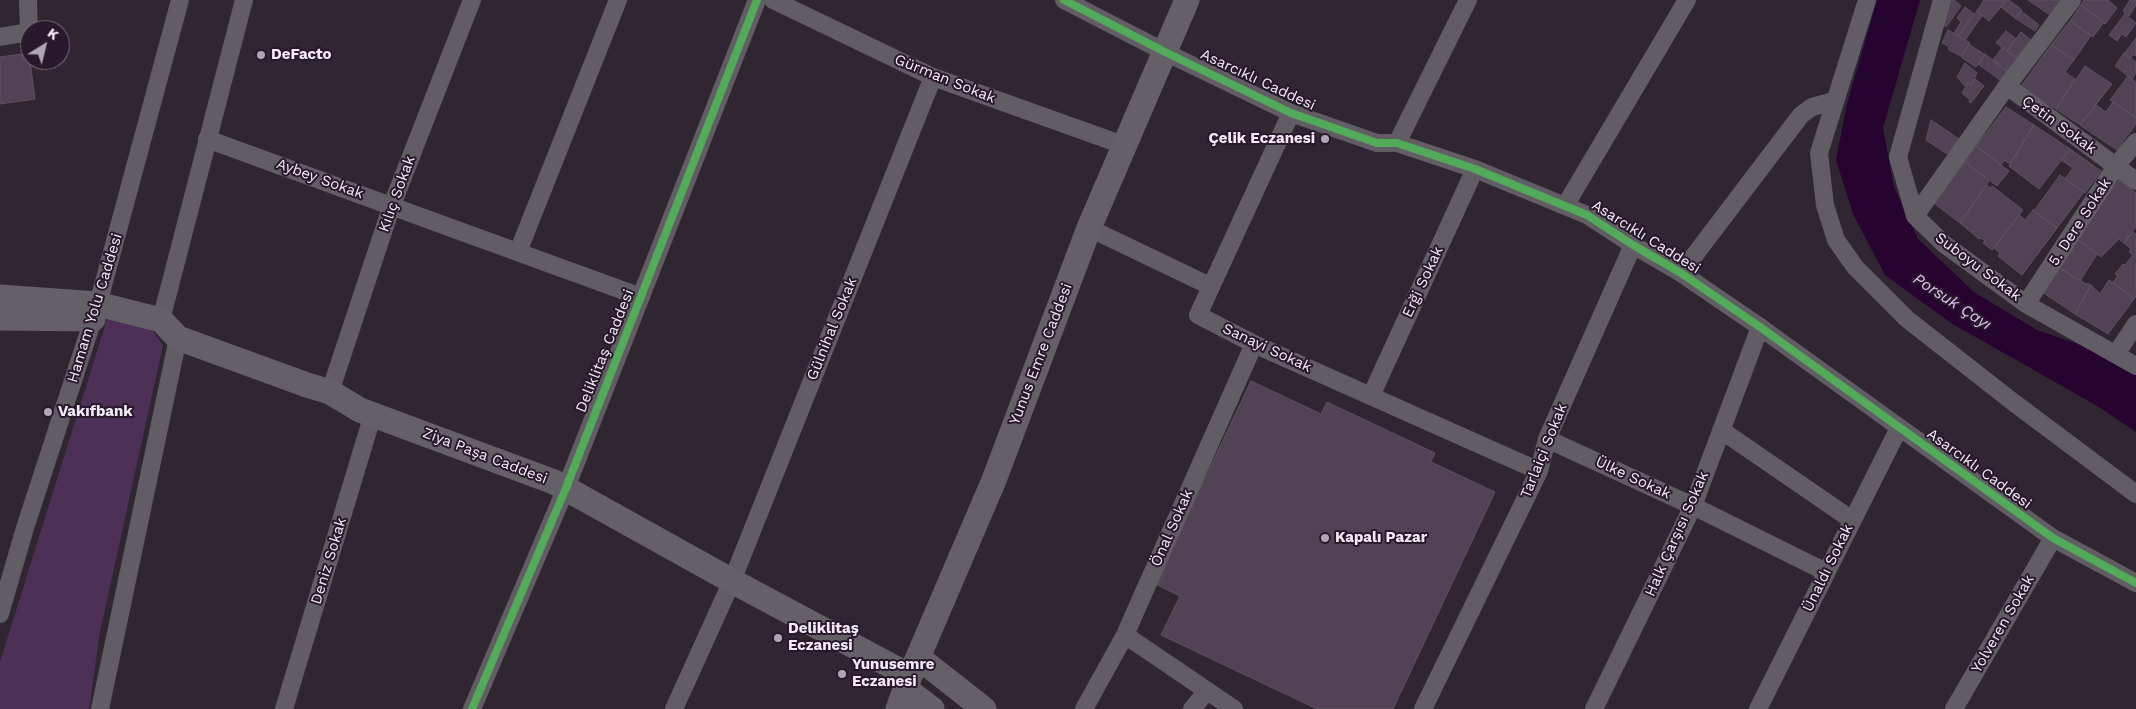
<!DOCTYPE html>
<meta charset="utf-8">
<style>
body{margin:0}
#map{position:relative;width:2136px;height:709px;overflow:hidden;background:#2f2632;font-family:"Work Sans",sans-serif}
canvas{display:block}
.north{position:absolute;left:20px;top:20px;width:50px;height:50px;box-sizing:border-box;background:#27192b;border:1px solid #796d7d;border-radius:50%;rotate:36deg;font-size:14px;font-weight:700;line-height:20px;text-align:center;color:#f5ebf8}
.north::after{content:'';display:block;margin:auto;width:18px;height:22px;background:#b0a6b3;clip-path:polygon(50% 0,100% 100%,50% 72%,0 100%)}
</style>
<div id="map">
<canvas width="2136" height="709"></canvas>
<div class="north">K</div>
</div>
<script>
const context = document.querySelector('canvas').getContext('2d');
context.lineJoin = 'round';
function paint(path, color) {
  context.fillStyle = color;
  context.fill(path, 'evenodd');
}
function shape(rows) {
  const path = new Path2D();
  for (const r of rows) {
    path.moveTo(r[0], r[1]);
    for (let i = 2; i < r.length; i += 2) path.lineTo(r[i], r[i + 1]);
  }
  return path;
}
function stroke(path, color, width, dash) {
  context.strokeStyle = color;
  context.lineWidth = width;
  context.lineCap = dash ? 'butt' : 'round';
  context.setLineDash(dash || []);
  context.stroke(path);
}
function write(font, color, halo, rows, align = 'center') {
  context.font = font + ' "Work Sans",sans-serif';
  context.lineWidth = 4;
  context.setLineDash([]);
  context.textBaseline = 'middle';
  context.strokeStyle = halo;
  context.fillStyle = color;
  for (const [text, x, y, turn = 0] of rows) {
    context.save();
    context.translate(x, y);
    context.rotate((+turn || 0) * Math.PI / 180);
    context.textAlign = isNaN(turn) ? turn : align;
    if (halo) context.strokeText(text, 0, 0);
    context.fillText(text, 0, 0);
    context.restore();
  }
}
const green = shape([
 [108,316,152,330,163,345,100,632,89,709,0,709,0,662]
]);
const water = shape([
 [1877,0,1920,0,1883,128,1894,187,1918,239,1974,292,2037,330,2118,358,2136,371,2136,432,2099,407,1951,323,1885,275,1853,214,1836,160,1847,104]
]);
const building = shape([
 [1946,0,1954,0,1961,6,1946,27,1940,23,1946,0],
 [1984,0,2005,0,2006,1,1989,21,1977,11,1984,0],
 [2009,0,2022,10,2015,18,2001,7,2007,0,2009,0],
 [2028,0,2061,0,2050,15,2028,0],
 [2084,0,2108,0,2117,8,2105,24,2081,5,2084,0],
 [2130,0,2136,0,2136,5,2129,16,2123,11,2130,0],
 [2081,5,2104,22,2093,37,2070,21,2081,5],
 [1965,7,1974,14,1958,36,1954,33,1961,22,1957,18,1965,7],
 [1977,11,1982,16,1965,40,1958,36,1977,11],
 [2021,11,2039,25,2035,31,2015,18,2021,11],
 [2125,14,2136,23,2126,37,2122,34,2117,41,2109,35,2125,14],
 [2070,21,2091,35,2074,60,2051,45,2070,21],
 [1948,30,1970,43,1961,56,1949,50,1948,46,1942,43,1948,30],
 [2006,31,2016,39,2007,51,1996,43,2006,31],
 [2021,32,2031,40,2017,58,2007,51,2021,32],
 [2136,38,2136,56,2133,54,2131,58,2124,54,2136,38],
 [1969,44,1985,55,1976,67,1961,57,1969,44],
 [2051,45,2074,60,2065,72,2075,79,2056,109,2021,86,2051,45],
 [2002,48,2017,58,2007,71,1993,60,2002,48],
 [29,53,35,99,0,104,0,57,29,53],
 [2124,53,2136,62,2136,73,2132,79,2115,66,2124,53],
 [1985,54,2007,71,2000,80,1978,64,1985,54],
 [1965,63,1977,73,1971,85,1968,83,1965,86,1957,77,1965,63],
 [2085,66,2112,84,2080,125,2056,109,2085,66],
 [2128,76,2136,82,2136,118,2110,100,2128,76],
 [1975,79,1984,86,1971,103,1969,102,1970,100,1962,93,1968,83,1971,85,1975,79],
 [2113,102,2136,118,2136,124,2117,150,2080,125,2096,105,2106,112,2113,102],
 [2006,107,2034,125,2010,164,2004,160,2001,165,1976,146,2006,107],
 [1931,120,1959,139,1947,154,1926,140,1931,120],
 [2034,125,2070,149,2039,189,2009,166,2034,125],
 [1976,146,2009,171,1997,186,1965,162,1976,146],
 [2070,149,2101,171,2085,193,2065,179,2073,168,2061,160,2070,149],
 [1965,162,1989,181,1960,223,1934,203,1965,162],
 [2060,175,2084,192,2057,228,2034,211,2060,175],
 [2119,180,2136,193,2136,227,2124,243,2119,239,2101,257,2076,238,2119,180],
 [1986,185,1991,188,1992,186,2023,210,1992,250,1983,243,1985,241,1981,238,1979,239,1960,223,1986,185],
 [2033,210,2057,228,2022,275,1998,256,2000,253,1994,248,2019,215,2025,220,2033,210],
 [2132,232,2136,234,2136,296,2134,299,2113,282,2118,276,2115,274,2123,264,2125,265,2133,255,2129,252,2131,249,2124,243,2132,232],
 [2076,238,2097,254,2080,281,2055,265,2076,238],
 [2055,265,2086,284,2087,283,2091,285,2075,314,2042,292,2055,265],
 [2109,280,2134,299,2108,334,2075,314,2091,285,2100,294,2109,280],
 [1251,381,1321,414,1327,402,1435,453,1431,462,1495,492,1393,709,1317,709,1161,635,1180,596,1155,584,1251,381]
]);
const minor = shape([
 [773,0,933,77,1123,145],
 [1064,0,1165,52,1291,113,1377,143,1397,143,1475,169,1587,215,1633,245,1681,273,1760,327,2053,538,2136,583],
 [1867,0,1819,153,1825,205,1836,240,1855,267,1907,319,2013,402,2136,494],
 [1942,0,1898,157,1915,216,1944,244,2026,304,2136,366],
 [0,37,29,32,28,0],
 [2007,86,2136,181],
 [1291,113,1198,315,1254,344,1539,471],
 [207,139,641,297],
 [1397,143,1468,0],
 [1565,206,1687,0],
 [1915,216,2007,86,2072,0],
 [1089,228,1210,286],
 [518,252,618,0],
 [1681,273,1801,115,1812,107,1834,101],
 [2026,304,2116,166,2136,142],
 [161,320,244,0],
 [2116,354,2136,324],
 [330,392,392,205,472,0],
 [1371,396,1475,169],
 [1721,430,1852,520],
 [1547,439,1693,506,1826,572],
 [0,614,25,528,98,304,180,0],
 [1125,635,1234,709],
 [100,709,178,338],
 [284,709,373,414],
 [472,709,566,488,757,0],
 [674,709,732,581,933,77],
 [1084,709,1125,635,1254,344],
 [1192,709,1207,691],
 [1423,709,1539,471,1547,439,1633,245],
 [1594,709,1693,506,1760,327],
 [1758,709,1899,428],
 [1954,709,2053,538]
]);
const secondary = shape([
 [0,297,98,304,161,320,178,338,307,385,330,392,360,410,554,482,732,581,910,676],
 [0,318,93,319],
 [919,658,984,709],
 [907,690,932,709],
 [898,709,910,676,994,480,1089,228,1187,0]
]);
const cycleway = shape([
 [1064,0,1165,52,1291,113,1377,143,1397,143,1475,169,1587,215,1633,245,1681,273,1760,327,2053,538,2136,583],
 [472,709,566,488,757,0]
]);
const markers = [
 [261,55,5,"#b0a6b3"],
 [1325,139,5,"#b0a6b3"],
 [48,412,5,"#b0a6b3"],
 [1325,538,5,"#b0a6b3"],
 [778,638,5,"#b0a6b3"],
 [842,674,5,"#b0a6b3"]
];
const poiNames = [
 ["DeFacto",271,55],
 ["Çelik Eczanesi",1315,139,"right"],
 ["Vakıfbank",58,412],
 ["Kapalı Pazar",1335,538],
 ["Deliklitaş",788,629],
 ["Eczanesi",788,646],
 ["Yunusemre",852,665],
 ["Eczanesi",852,682]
];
const streetNames = [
 ["Gürman Sokak",945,79,22],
 ["Asarcıklı Caddesi",1258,80,25],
 ["Çetin Sokak",2059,125,36],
 ["Aybey Sokak",320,179,20],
 ["Kılıç Sokak",397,194,-70],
 ["5. Dere Sokak",2080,222,-57],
 ["Asarcıklı Caddesi",1646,237,32],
 ["Suboyu Sokak",1978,267,37],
 ["Erği Sokak",1423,282,-65],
 ["Hamam Yolu Caddesi",95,308,-73],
 ["Gülnihal Sokak",832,329,-68],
 ["Sanayi Sokak",1267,348,25],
 ["Deliklitaş Caddesi",605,351,-68],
 ["Yunus Emre Caddesi",1041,354,-69],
 ["Tarlaiçi Sokak",1544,451,-68],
 ["Ziya Paşa Caddesi",485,456,21],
 ["Asarcıklı Caddesi",1979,469,36],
 ["Ülke Sokak",1633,478,25],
 ["Önal Sokak",1172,528,-66],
 ["Halk Çarşısı Sokak",1677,534,-66],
 ["Deniz Sokak",329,561,-73],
 ["Ünaldı Sokak",1828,568,-64],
 ["Yolveren Sokak",2003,624,-60]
];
const waterNames = [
 ["Porsuk Çayı",1952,302,33]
];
paint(green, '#4c3055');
paint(water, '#270330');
paint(building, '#514355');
stroke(building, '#5a535d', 1);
stroke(minor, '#625d64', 18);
stroke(secondary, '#656067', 25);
stroke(cycleway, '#51ab58', 8);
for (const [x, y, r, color] of markers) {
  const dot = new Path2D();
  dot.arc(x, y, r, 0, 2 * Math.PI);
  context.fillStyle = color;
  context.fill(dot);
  stroke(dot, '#27192b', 2);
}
write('bold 15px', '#f5ebf8', '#27192b', poiNames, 'left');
write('15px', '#f5ebf8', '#27192b', streetNames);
write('italic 16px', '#eabef8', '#27192b', waterNames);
</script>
